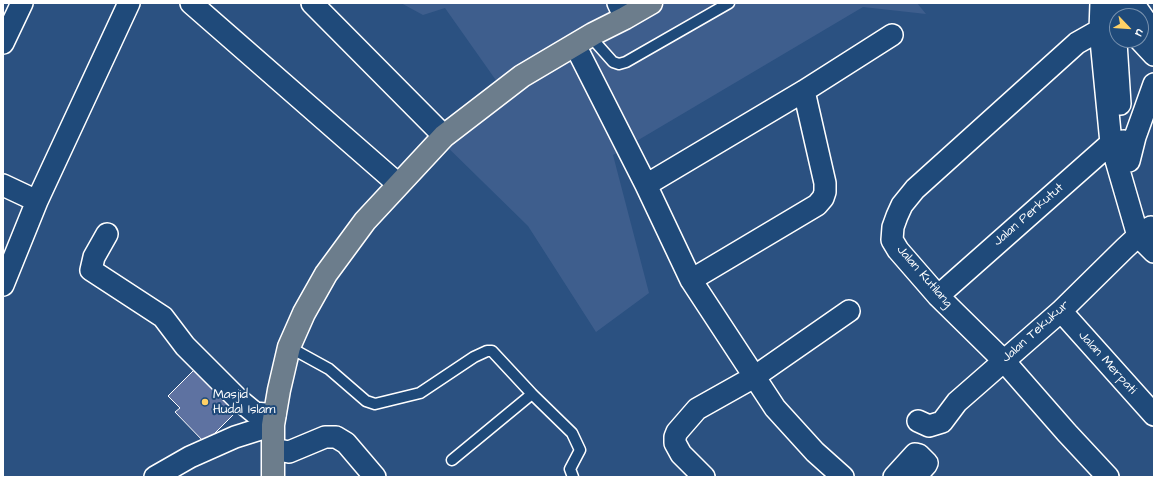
<!DOCTYPE html>
<style>
body{margin:0}
#map{position:relative;width:1157px;height:480px;overflow:hidden;background:#2b5181;font-family:"Architects Daughter",sans-serif}
canvas{display:block}
.frame{position:absolute;inset:0;border:4px solid #fff;pointer-events:none}
.north{position:absolute;left:1109px;top:8px;width:40px;height:40px;box-sizing:border-box;background:#1f4a7a;border:1px solid #7992af;border-radius:50%;rotate:115deg;font-size:11px;font-weight:700;line-height:16px;text-align:center;color:#fff}
.north::after{content:'';display:block;margin:auto;width:14px;height:18px;background:#ffd166;clip-path:polygon(50% 0,100% 100%,50% 72%,0 100%)}
</style>
<div id="map">
<canvas width="1157" height="480"></canvas>
<div class="frame"></div>
<div class="north">U</div>
</div>
<script>
const context = document.querySelector('canvas').getContext('2d');
context.lineJoin = 'round';
function paint(path, color) {
  context.fillStyle = color;
  context.fill(path, 'evenodd');
}
function shape(rows) {
  const path = new Path2D();
  for (const r of rows) {
    path.moveTo(r[0], r[1]);
    for (let i = 2; i < r.length; i += 2) path.lineTo(r[i], r[i + 1]);
  }
  return path;
}
function stroke(path, color, width, dash) {
  context.strokeStyle = color;
  context.lineWidth = width;
  context.lineCap = dash ? 'butt' : 'round';
  context.setLineDash(dash || []);
  context.stroke(path);
}
function write(font, color, halo, rows, align = 'center') {
  context.font = font + ' "Architects Daughter",sans-serif';
  context.lineWidth = 4;
  context.setLineDash([]);
  context.textBaseline = 'middle';
  context.strokeStyle = halo;
  context.fillStyle = color;
  for (const [text, x, y, turn = 0] of rows) {
    context.save();
    context.translate(x, y);
    context.rotate((+turn || 0) * Math.PI / 180);
    context.textAlign = isNaN(turn) ? turn : align;
    if (halo) context.strokeText(text, 0, 0);
    context.fillText(text, 0, 0);
    context.restore();
  }
}
const built = shape([
 [401,3,917,3,926,14,863,7,613,155,649,293,596,332,528,226,435,135,500,86,445,8,423,15]
]);
const building = shape([
 [199,365,241,407,205,443,175,412,180,408,168,396,199,365]
]);
const lane = shape([
 [593,34,597,44,613,62,619,64,626,62,729,3],
 [289,347,329,369,366,401,375,404,420,393,474,357,487,351,492,351,532,394,572,433,580,450,570,469,573,477],
 [452,460,532,394]
]);
const street = shape([
 [191,3,398,184],
 [312,3,444,136],
 [618,3,625,18],
 [1101,3,1100,30,1111,143,1138,236,1154,252],
 [1117,3,1115,27,1120,104],
 [1133,3,1154,33],
 [1140,40,1154,55],
 [3,43,22,3],
 [575,45,646,185,691,280,775,408,815,452,843,477],
 [1129,161,1135,137,1154,84],
 [3,185,37,201],
 [646,185,804,91,892,35],
 [107,234,94,257,91,270,163,317,185,346,238,399,255,413,275,415],
 [691,280,817,205,823,198,825,192,825,183,804,91],
 [3,285,37,201,129,3],
 [938,296,1111,143,1124,141],
 [1061,311,1154,415],
 [918,421,929,426,942,422,957,402,1061,311,1125,248,1138,236,1151,227],
 [273,449,289,452,325,437,336,437,346,443,375,477],
 [155,477,190,457,235,437,273,425],
 [704,477,681,454,675,443,675,437,677,432,697,409,754,377,849,311],
 [894,477,915,454,919,455,927,463,926,465,915,477],
 [1108,477,1067,433,1004,361,938,296,898,250,892,240,893,227,897,216,902,205,915,189,1077,43,1100,30,1117,27]
]);
const primary = shape([
 [273,477,273,425,279,390,289,347,304,313,326,274,365,221,444,136,522,76,593,34,625,18,651,3]
]);
const markers = [
 [205,402,4,"#ffd166"]
];
const streetNames = [
 ["Jalan Perkutut",1029,215,-41],
 ["Jalan Kutilang",924,277,49],
 ["Jalan Tekukur",1036,332,-42],
 ["Jalan Merpati",1107,363,48]
];
const poiNames = [
 ["Masjid",213,395],
 ["Hudal Islam",213,410]
];
paint(built, '#3e5e8d');
paint(building, '#5e72a1');
stroke(building, '#fff', 1);
stroke(lane, '#fff', 13);
stroke(street, '#fff', 24);
stroke(primary, '#fff', 25);
stroke(lane, '#1f4a7a', 10);
stroke(street, '#1f4a7a', 21);
stroke(primary, '#6c7d8c', 22);
for (const [x, y, r, color] of markers) {
  const dot = new Path2D();
  dot.arc(x, y, r, 0, 2 * Math.PI);
  context.fillStyle = color;
  context.fill(dot);
  stroke(dot, '#1f4a7a', 1.5);
}
write('13px', '#fff', '#1f4a7a', streetNames);
write('13px', '#fff', '#1f4a7a', poiNames, 'left');
</script>
